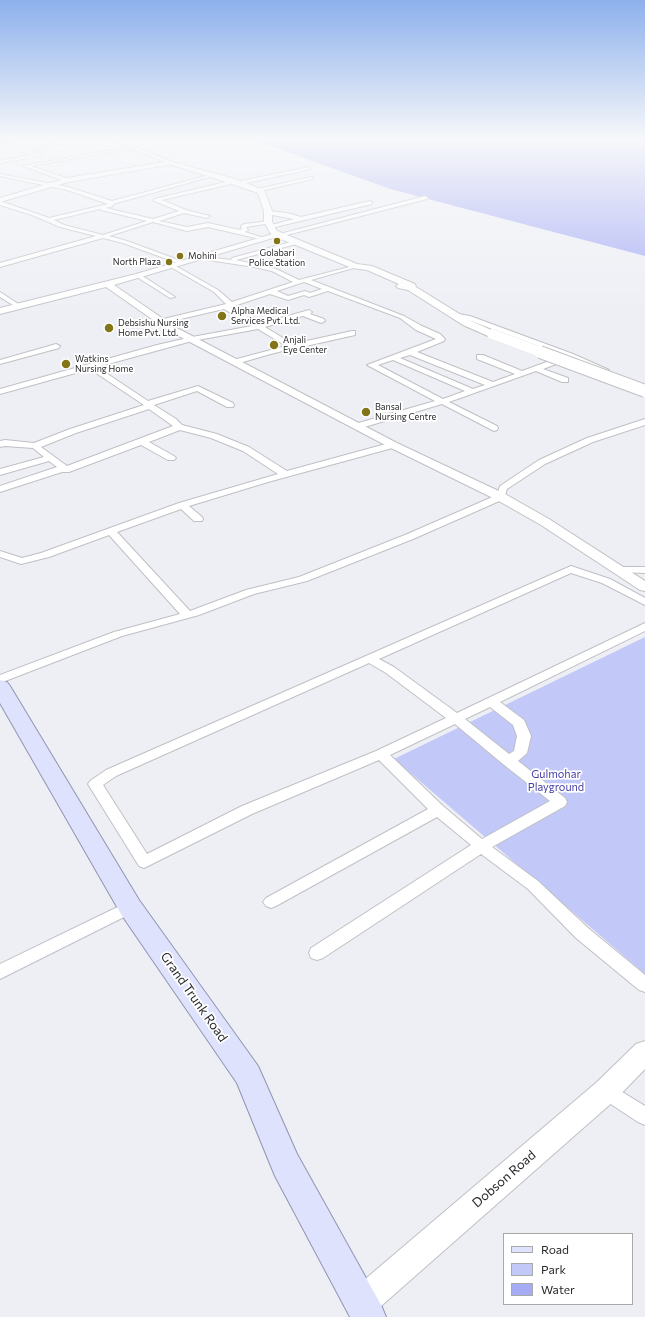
<!DOCTYPE html>
<style>
body{margin:0}
#map{position:relative;width:645px;height:1317px;overflow:hidden;background:#eeeff5;font-family:Commissioner,sans-serif}
canvas{display:block}
.legend{position:absolute;left:503px;top:1233px;width:130px;height:72px;box-sizing:border-box;background:#fff;border:1px solid #a9a9aa;margin:0;padding:5px 7px;list-style:none;font-size:12px;color:#28292b}
.legend li{display:flex;align-items:center;gap:8px;height:20px}
.legend b{width:20px;border:1px solid #a9a9aa}
</style>
<div id="map">
<canvas width="645" height="1317"></canvas>
<ul class="legend">
<li><b style="height:5px;background:#dfe2fc"></b>Road</li>
<li><b style="height:11px;background:#c2c8f7"></b>Park</li>
<li><b style="height:11px;background:#a5abf4"></b>Water</li>
</ul>
</div>
<script>
const context = document.querySelector('canvas').getContext('2d');
context.lineJoin = 'round';
function paint(path, color) {
  context.fillStyle = color;
  context.fill(path, 'evenodd');
}
function shape(rows) {
  const path = new Path2D();
  for (const r of rows) {
    path.moveTo(r[0], r[1]);
    for (let i = 2; i < r.length; i += 2) path.lineTo(r[i], r[i + 1]);
  }
  return path;
}
function stroke(path, color, width, dash) {
  context.strokeStyle = color;
  context.lineWidth = width;
  context.lineCap = dash ? 'butt' : 'round';
  context.setLineDash(dash || []);
  context.stroke(path);
}
function write(font, color, halo, rows, align = 'center') {
  context.font = font + ' Commissioner,sans-serif';
  context.lineWidth = 3.5;
  context.setLineDash([]);
  context.textBaseline = 'middle';
  context.strokeStyle = halo;
  context.fillStyle = color;
  for (const [text, x, y, turn = 0] of rows) {
    context.save();
    context.translate(x, y);
    context.rotate((+turn || 0) * Math.PI / 180);
    context.textAlign = isNaN(turn) ? turn : align;
    if (halo) context.strokeText(text, 0, 0);
    context.fillText(text, 0, 0);
    context.restore();
  }
}
const green = shape([
 [645,637,645,974,394,759]
]);
const water = shape([
 [257,141,645,141,645,256,390,189]
]);
const minor = shape([
 [0,141,19,143,21,148,24,149,62,141,70,141,29,151,41,154,41,156,0,163,0,161,33,155,17,150,15,145,0,141],
 [133,146,135,148,31,166,69,179,69,181,67,182,23,166,133,146],
 [309,167,311,169,237,185,235,183,162,200,186,210,210,216,207,218,184,213,159,221,187,227,208,223,240,230,242,229,241,226,244,224,271,221,271,223,246,227,248,230,245,232,264,238,264,240,208,227,187,231,153,222,109,236,127,241,184,262,184,264,180,264,123,243,103,238,0,267,0,263,96,236,60,227,32,215,0,205,0,201,49,218,108,204,67,190,0,176,0,174,68,187,112,201,213,174,213,176,113,204,113,206,106,208,153,219,179,211,154,201,154,199,234,180,236,182,309,167],
 [100,209,101,210,147,221,103,235,64,225,54,220,100,209],
 [311,177,313,177,313,179,256,192,253,190,311,177],
 [425,196,428,198,427,199,279,237,276,235,425,196],
 [370,201,372,202,372,204,271,228,268,226,294,219,267,214,267,212,269,211,287,213,301,217,370,201],
 [298,240,301,242,300,243,236,260,276,269,299,280,357,265,357,267,311,280,404,316,422,326,440,334,445,339,444,341,417,352,493,382,515,374,477,359,477,355,483,355,522,371,563,356,466,319,452,315,452,313,470,316,573,354,609,370,608,372,602,372,570,359,543,369,568,378,568,382,562,382,536,371,449,402,497,426,498,428,497,430,494,431,442,404,361,428,355,428,354,426,355,424,435,401,367,365,436,339,416,330,400,318,328,291,309,297,304,295,288,300,270,294,231,307,260,324,309,310,312,312,310,314,324,319,325,321,321,323,303,316,265,327,293,344,352,331,355,331,355,335,297,348,293,350,290,349,267,355,236,364,233,364,233,360,286,346,258,329,192,341,97,367,148,401,198,386,233,403,234,405,233,407,227,407,197,391,154,405,176,419,182,425,217,434,249,447,287,471,393,442,397,445,396,447,268,482,189,506,202,517,203,519,202,521,194,521,181,509,117,532,190,611,246,590,299,577,405,535,497,495,500,486,539,460,587,438,645,419,645,425,593,442,545,464,507,489,504,499,413,539,307,581,254,594,199,615,122,636,0,683,0,675,114,632,180,614,109,535,49,557,21,564,0,557,0,551,22,558,41,553,179,503,278,474,243,451,211,438,180,430,149,442,174,456,176,458,174,460,168,460,141,445,69,472,62,472,0,492,0,486,57,467,49,461,0,475,0,469,44,457,33,448,5,446,0,447,0,441,5,440,34,443,70,429,144,405,90,369,0,394,0,389,157,345,192,337,252,326,224,309,159,324,159,320,226,304,214,292,169,266,174,265,218,290,232,302,293,282,272,271,254,267,202,259,199,257,200,256,231,260,232,258,298,240],
 [304,282,322,289,310,293,305,291,288,296,277,291,304,282],
 [410,355,485,385,473,389,400,358,410,355],
 [393,360,465,391,443,399,378,365,393,360],
 [149,409,173,426,67,466,41,447,76,433,149,409],
 [139,274,141,275,175,297,170,298,137,277,136,276,139,274],
 [0,292,20,305,20,307,16,307,0,297,0,292],
 [56,344,60,346,59,348,0,364,0,360,56,344],
 [571,566,610,579,645,598,645,605,602,583,571,573,379,659,394,667,457,713,645,623,645,631,500,702,524,720,531,736,527,753,518,761,565,798,567,802,565,806,492,847,538,881,588,928,645,975,645,992,639,990,576,938,528,889,481,854,323,958,317,960,311,958,309,953,311,948,471,845,437,817,276,906,271,908,266,906,263,902,266,898,428,809,379,760,252,814,144,868,139,866,88,784,90,781,106,770,571,566],
 [369,663,386,673,446,718,376,751,242,806,147,854,103,785,116,776,369,663],
 [490,707,513,725,517,736,514,751,509,754,465,719,490,707],
 [455,724,503,764,550,801,482,839,443,806,390,755,455,724],
 [618,567,645,567,645,573,614,572,613,570,614,568,618,567],
 [130,901,136,903,138,907,136,911,0,979,0,964,130,901],
 [606,1082,645,1106,645,1125,638,1122,600,1097,597,1091,600,1085,606,1082]
]);
const tertiary = shape([
 [171,161,174,163,173,164,68,182,0,202,0,198,67,178,171,161],
 [276,233,279,233,283,235,114,285,175,327,397,443,505,494,549,519,645,581,645,591,640,590,541,525,497,500,389,447,169,331,106,287,0,314,0,308,136,274,276,233]
]);
const secondary = shape([
 [114,141,122,141,173,162,235,179,264,190,272,211,272,221,276,230,282,233,357,264,372,266,415,284,416,287,471,321,496,332,497,334,496,336,488,336,463,325,408,290,398,288,396,286,399,284,367,270,352,268,276,237,270,233,264,221,264,211,258,193,229,183,169,164,114,141],
 [645,1041,645,1069,615,1100,372,1314,364,1317,358,1317,350,1314,346,1303,350,1292,597,1082,636,1044,645,1041]
]);
const primary = shape([
 [0,680,7,682,10,686,139,900,258,1066,297,1154,381,1305,386,1317,350,1317,275,1176,237,1083,121,914,0,703,0,680]
]);
const secondaryBridgeFar1 = shape([
 [492,334,543,353]
]);
const secondaryBridge = shape([
 [540,352,645,391]
]);
const markers = [
 [277,241,4,"#837517"],
 [180,256,4,"#837517"],
 [169,262,4,"#837517"],
 [222,316,5,"#837517"],
 [109,328,5,"#837517"],
 [274,345,5,"#837517"],
 [66,364,5,"#837517"],
 [366,412,5,"#837517"]
];
const farPoinames = [
 ["Golabari",277,253,"center"],
 ["Police Station",277,263,"center"],
 ["Mohini",188,256],
 ["North Plaza",161,262,"right"],
 ["Alpha Medical",231,311],
 ["Services Pvt. Ltd.",231,321],
 ["Debsishu Nursing",118,323],
 ["Home Pvt. Ltd.",118,333],
 ["Anjali",283,340],
 ["Eye Center",283,350],
 ["Watkins",75,359],
 ["Nursing Home",75,369],
 ["Bansal",375,407],
 ["Nursing Centre",375,417]
];
const parkNames = [
 ["Gulmohar",556,774],
 ["Playground",556,787]
];
const nearStreetnames = [
 ["Grand Trunk Road",194,997,55],
 ["Dobson Road",504,1179,-41]
];
paint(green, '#c2c8f7');
paint(water, '#a5abf4');
stroke(minor, '#bfc0c5', 2);
stroke(tertiary, '#bfc0c5', 2);
stroke(secondary, '#bfc0c5', 2);
stroke(primary, '#9194b2', 2);
paint(minor, '#fff');
paint(tertiary, '#fff');
paint(secondary, '#fff');
paint(primary, '#dfe2fc');
stroke(secondaryBridgeFar1, '#bfc0c5', 10, []);
stroke(secondaryBridge, '#bfc0c5', 14, []);
stroke(secondaryBridgeFar1, '#fff', 10);
stroke(secondaryBridge, '#fff', 12);
const sky = context.createLinearGradient(0, 0, 0, 325);
sky.addColorStop(0, '#8db0ed');
sky.addColorStop(0.43, '#f7f8fa');
sky.addColorStop(1, '#f7f8fa00');
context.fillStyle = sky;
context.fillRect(0, 0, 645, 325);
for (const [x, y, r, color] of markers) {
  const dot = new Path2D();
  dot.arc(x, y, r, 0, 2 * Math.PI);
  context.fillStyle = color;
  context.fill(dot);
  stroke(dot, '#fff', 1.5);
}
write('9px', '#28292b', '#fff', farPoinames, 'left');
write('11px', '#443ea5', '#fff', parkNames);
write('13px', '#28292b', '#fff', nearStreetnames);
</script>
